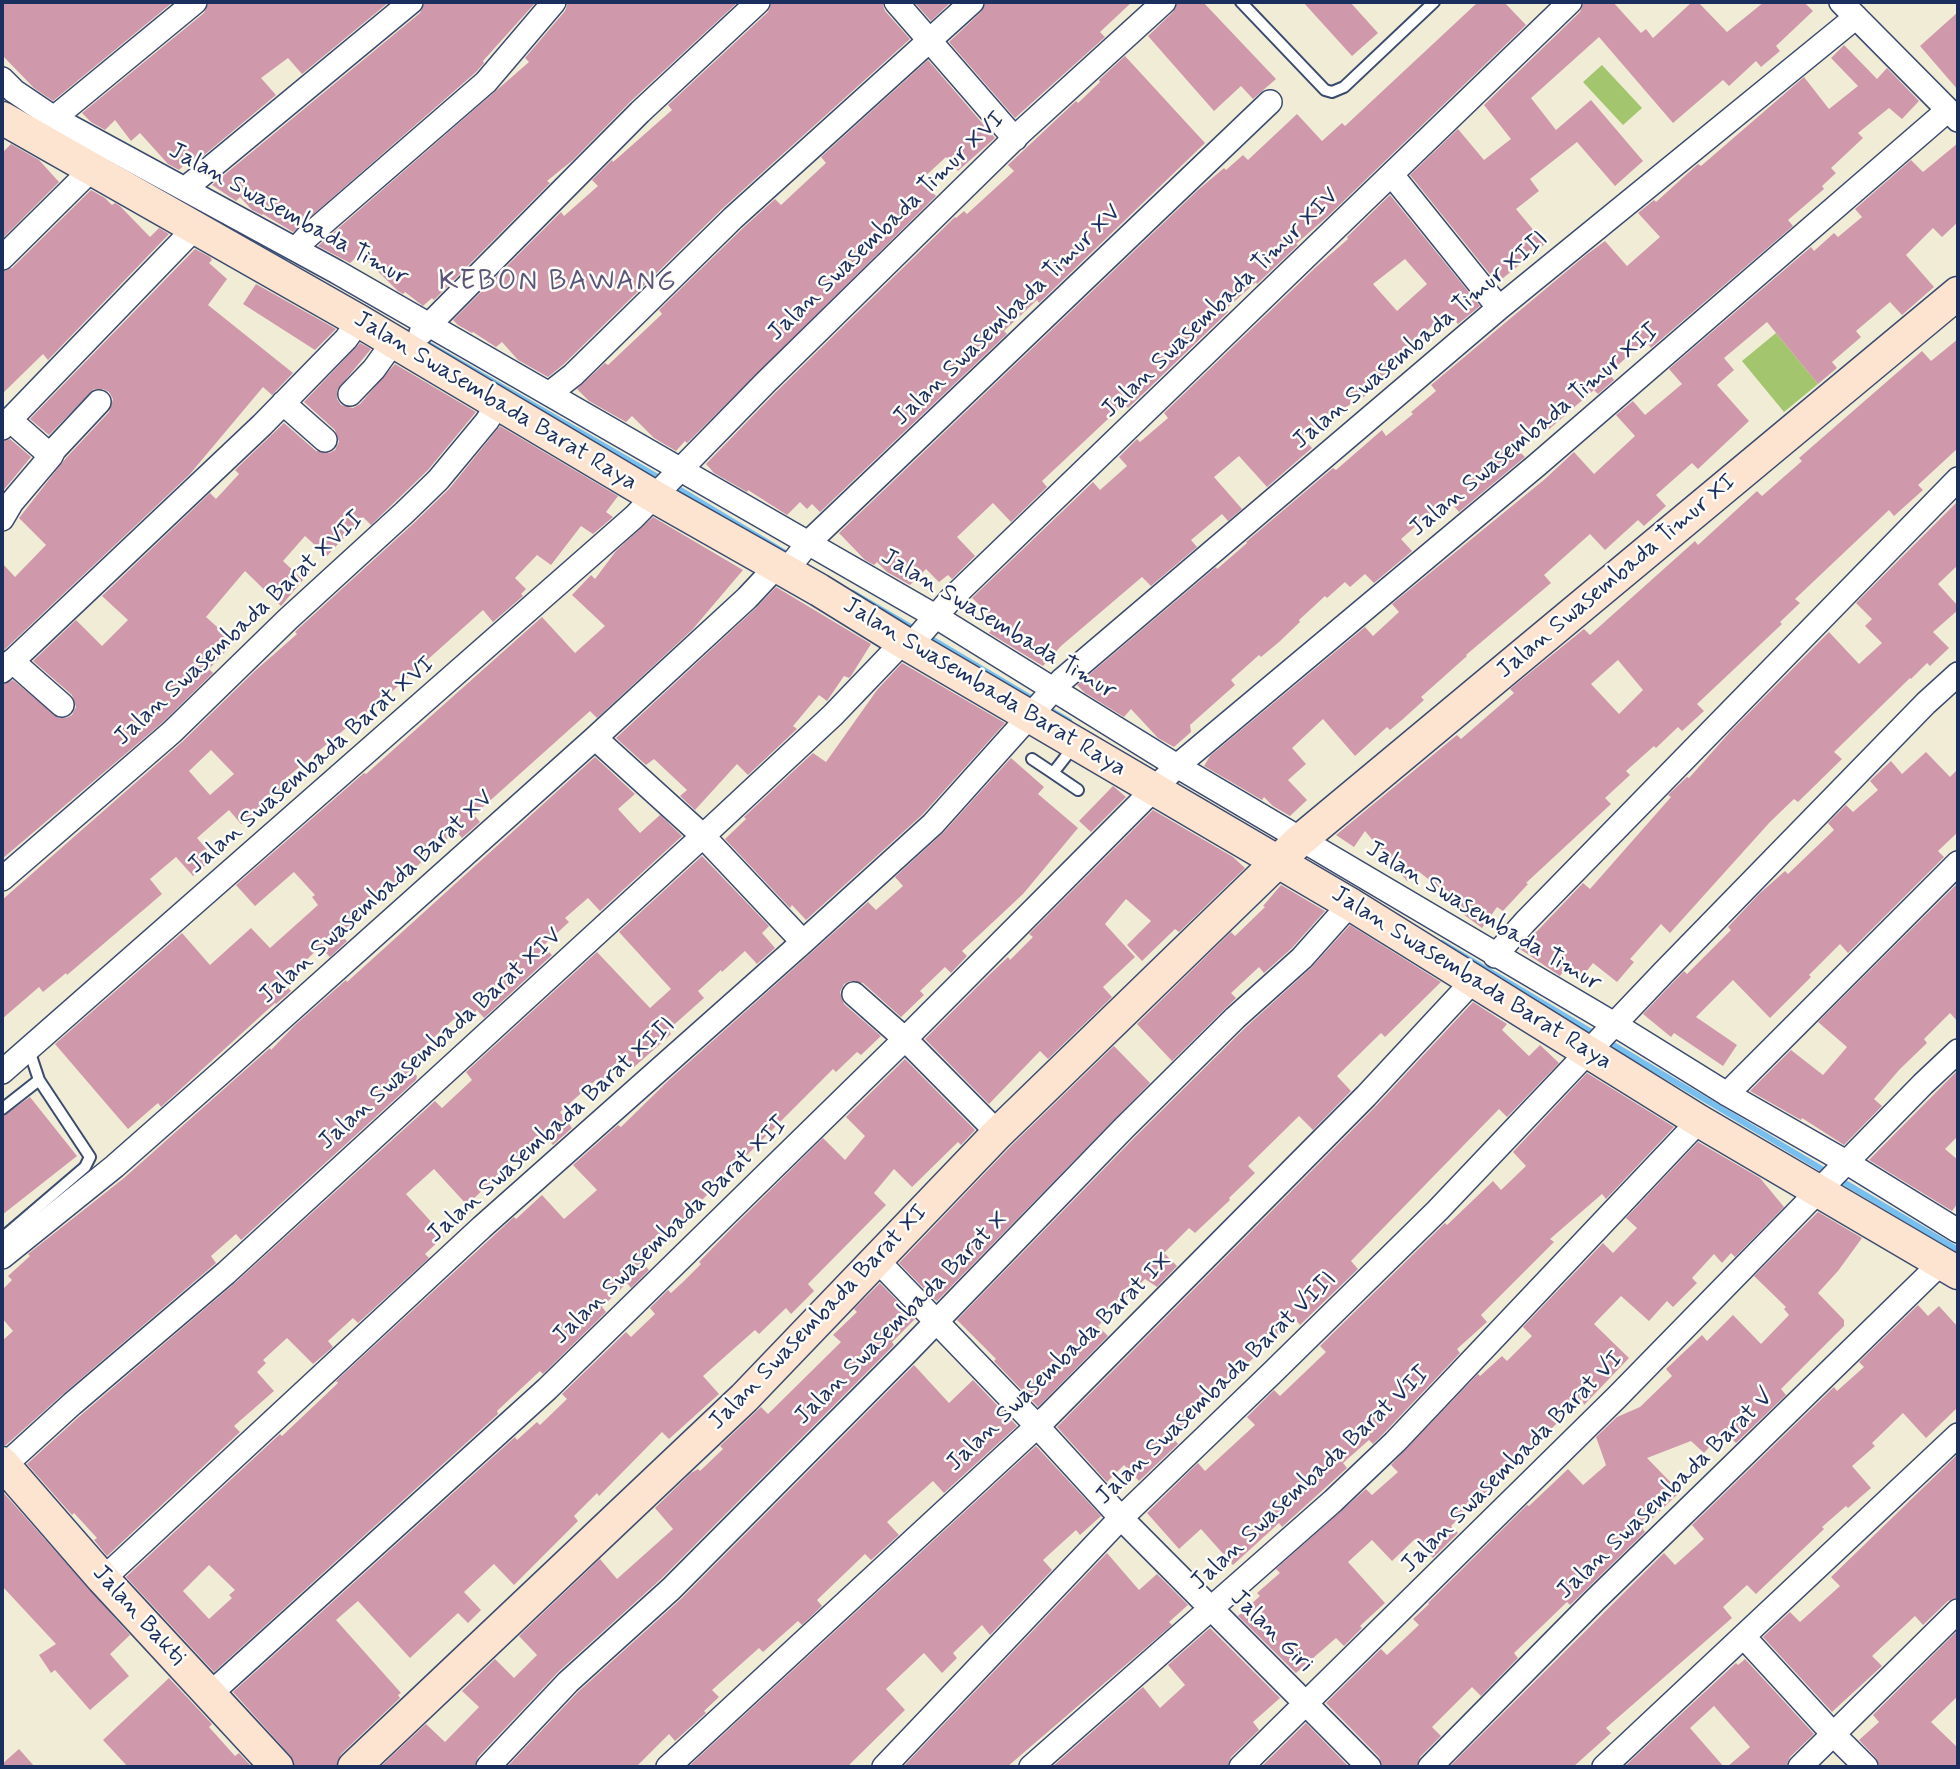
<!DOCTYPE html>
<style>
body{margin:0}
#map{position:relative;width:1960px;height:1769px;overflow:hidden;background:#f1ecd6;font-family:Mynerve,sans-serif}
canvas{display:block}
.frame{position:absolute;inset:0;border:4px solid #1b2f5e;pointer-events:none}
</style>
<div id="map">
<canvas width="1960" height="1769"></canvas>
<div class="frame"></div>
</div>
<script>
const context = document.querySelector('canvas').getContext('2d');
context.lineJoin = 'round';
function paint(path, color) {
  context.fillStyle = color;
  context.fill(path, 'evenodd');
}
function shape(rows) {
  const path = new Path2D();
  for (const r of rows) {
    path.moveTo(r[0], r[1]);
    for (let i = 2; i < r.length; i += 2) path.lineTo(r[i], r[i + 1]);
  }
  return path;
}
function stroke(path, color, width, dash) {
  context.strokeStyle = color;
  context.lineWidth = width;
  context.lineCap = dash ? 'butt' : 'round';
  context.setLineDash(dash || []);
  context.stroke(path);
}
function write(font, color, halo, rows, align = 'center') {
  context.font = font + ' Mynerve,sans-serif';
  context.lineWidth = 5;
  context.setLineDash([]);
  context.textBaseline = 'middle';
  context.strokeStyle = halo;
  context.fillStyle = color;
  for (const [text, x, y, turn = 0] of rows) {
    context.save();
    context.translate(x, y);
    context.rotate((+turn || 0) * Math.PI / 180);
    context.textAlign = isNaN(turn) ? turn : align;
    if (halo) context.strokeText(text, 0, 0);
    context.fillText(text, 0, 0);
    context.restore();
  }
}
const green = shape([
 [1602,65,1642,108,1623,125,1583,82],
 [1776,333,1818,384,1784,412,1742,361]
]);
const stream = shape([
 [182,200,284,261],
 [421,340,663,480],
 [672,485,792,557],
 [853,593,916,630],
 [925,635,1036,701],
 [1045,707,1069,721],
 [1442,943,1958,1250]
]);
const building = shape([
 [2,2,173,2,53,101,34,88,2,55],
 [209,2,389,2,302,74,288,58,261,78,276,95,191,166,187,162,179,170,168,164,140,133,131,141,115,120,105,130,91,122,82,113,204,13],
 [425,2,536,2,483,61,484,63,476,72,293,232,263,214,262,215,252,210,240,197,236,201,212,185,420,13],
 [568,2,738,2,630,102,573,160,547,181,550,183,434,300,432,298,423,306,405,292,403,294,398,291,360,254,350,263,318,246,529,62,525,58,565,11],
 [772,2,882,2,885,11,910,39,723,208,564,364,548,377,518,360,502,342,496,347,473,332,472,333,458,325,453,320,561,212,564,216,598,186,592,180,612,160,613,162,672,110,668,105,768,12],
 [914,2,951,2,931,21],
 [986,2,1132,2,1100,32,1105,37,1015,118,949,42,981,12],
 [1178,2,1203,2,1276,79,1253,99,1241,86,1214,111,1148,36,1173,12],
 [1303,2,1350,2,1378,33,1352,56],
 [1478,2,1504,2,1526,25,1328,216,1296,244,1298,245,1257,284,1256,282,1226,309,1228,312,1145,392,1128,408,1124,404,1042,481,1047,487,1011,522,993,503,957,537,975,556,952,579,948,575,939,582,926,569,910,585,887,572,877,562,874,565,865,560,839,533,1198,190,1224,168,1226,170,1243,155,1248,160,1297,114,1322,141,1342,123,1345,126],
 [1584,2,1613,2,1641,33,1646,29,1653,38,1692,2,1698,2,1727,32,1764,2,1804,2,1813,11,1776,46,1780,51,1761,67,1756,61,1729,86,1723,80,1673,123,1599,37,1531,98,1556,130,1591,100,1643,161,1615,186,1577,142,1530,179,1539,191,1516,209,1545,244,1497,283,1410,175,1458,129,1484,160,1511,139,1484,105,1580,12],
 [1958,12,1958,90,1920,46],
 [1844,45,1877,79,1887,68,1919,101,1902,119,1889,108,1858,133,1863,138,1831,168,1836,173,1822,186,1824,189,1788,220,1793,226,1651,348,1646,341,1627,357,1609,373,1614,380,1598,394,1594,390,1547,431,1545,429,1519,451,1525,457,1459,512,1448,499,1425,518,1401,539,1412,551,1374,583,1365,574,1350,587,1345,582,1327,598,1325,596,1299,620,1300,622,1279,642,1261,657,1259,655,1231,680,1235,685,1190,725,1191,732,1174,747,1158,738,1131,709,1124,717,1085,693,1077,685,1216,567,1217,569,1247,543,1246,542,1333,468,1336,470,1382,430,1386,436,1413,414,1411,412,1436,391,1431,385,1586,255,1605,241,1627,266,1660,237,1638,213,1654,200,1656,202,1698,164,1701,166,1804,77,1829,109,1858,86,1831,58],
 [1125,56,1205,143,1039,303,1037,300,1004,331,1007,334,820,512,812,504,807,509,800,502,787,515,748,490,747,492,714,473,706,464,776,392,955,217,956,218,964,211,967,214,1014,171,1008,165,1076,101,1078,103,1100,82,1099,80],
 [928,60,995,138,958,171,946,157,921,180,936,196,687,443,685,441,676,451,654,438,632,416,626,422,589,401,577,389,605,363,608,365,662,314,659,310,743,228,775,199,781,205,826,163,821,157],
 [1958,143,1958,222,1942,237,1933,228,1906,255,1934,287,1902,315,1890,302,1856,331,1861,337,1832,362,1837,368,1818,384,1767,322,1724,358,1734,370,1717,385,1749,421,1698,469,1692,463,1656,495,1666,506,1644,526,1638,520,1605,550,1590,534,1544,575,1551,583,1466,655,1467,656,1421,697,1424,700,1403,719,1390,730,1387,727,1355,756,1323,719,1292,748,1306,764,1288,780,1307,800,1290,816,1273,806,1264,797,1262,800,1204,766,1210,756,1365,627,1373,636,1399,612,1392,604,1545,479,1574,452,1594,474,1635,436,1616,415,1633,401,1645,415,1682,384,1669,369,1811,247,1814,251,1834,233,1838,237,1862,217,1855,209,1911,160,1923,172],
 [11,144,39,160,59,182,2,239,2,153],
 [91,190,105,198,112,205,115,203,120,206,150,237,159,228,169,234,48,360,43,354,2,394,2,272,12,268],
 [1390,195,1480,306,1458,324,1448,312,1393,360,1398,366,1358,402,1356,399,1332,420,1328,414,1302,437,1312,448,1267,487,1239,456,1214,477,1242,509,1228,521,1222,514,1191,540,1197,547,1151,586,1142,577,1061,646,1043,666,989,633,998,622,972,598,1093,482,1100,490,1127,466,1119,457,1137,439,1140,442,1168,418,1164,413,1316,267,1348,239,1347,237],
 [1405,259,1427,284,1397,311,1373,284],
 [195,249,210,257,212,260,209,263,227,279,208,305,293,373,272,395,263,387,190,474,2,652,2,563,15,577,46,545,19,518,66,458,109,412,113,399,109,392,103,389,94,389,49,435,30,419],
 [256,284,336,329,315,350,243,304],
 [1958,339,1958,448,1918,485,1923,490,1894,516,1889,510,1795,599,1800,603,1780,622,1782,624,1697,704,1704,711,1682,731,1678,727,1656,748,1654,746,1626,771,1630,775,1605,798,1611,804,1526,883,1528,884,1503,911,1497,907,1482,928,1448,903,1452,898,1418,871,1407,881,1365,831,1354,847,1336,835,1457,735,1461,739,1514,693,1510,689,1584,629,1590,635,1695,541,1698,545,1757,491,1762,496,1802,461,1799,458,1922,351,1931,361],
 [1618,660,1643,690,1619,714,1591,684],
 [360,343,371,349,337,390,337,399,341,405,353,408,360,404,395,364,476,412,428,470,371,525,363,517,327,556,305,536,283,561,303,580,281,606,245,571,206,617,234,642,209,669,213,673,163,722,2,859,2,685,13,680,59,718,66,718,72,715,76,707,72,695,33,661,76,620,102,646,128,620,102,596,210,493,216,499,239,474,235,470,284,423,316,451,329,453,335,450,339,442,335,430,304,402],
 [500,426,618,496,606,512,613,517,593,534,581,526,551,565,537,555,515,578,526,589,521,594,523,596,493,622,483,610,359,721,357,719,285,779,289,783,241,824,229,810,197,838,214,858,193,876,176,857,150,879,162,894,67,975,66,973,43,992,39,987,2,1019,2,900,182,742,256,670,297,634,295,632,298,629,414,523,449,489],
 [211,750,234,774,210,795,189,771],
 [10,439,31,457,2,492,2,442],
 [1958,501,1958,565,1938,584,1958,606,1958,610,1933,632,1949,648,1930,666,1927,663,1911,679,1910,678,1834,752,1842,759,1798,802,1794,799,1770,822,1670,933,1661,924,1630,959,1634,962,1617,982,1593,963,1579,981,1565,969,1560,976,1520,949,1583,883,1590,889,1671,797,1668,795,1687,777,1689,778,1730,732,1829,632,1859,664,1882,643,1865,626,1872,619,1856,603],
 [653,517,743,570,692,630,597,718,590,711,474,815,480,822,462,838,456,831,341,935,347,941,330,957,320,947,283,982,291,991,276,1004,275,1003,161,1107,158,1103,128,1129,55,1044,182,933,210,965,251,928,270,948,318,905,312,897,315,895,294,872,255,906,236,885,364,773,366,774,542,617,575,653,605,626,572,595,591,575,595,579,616,551],
 [776,587,871,644,851,676,849,678,844,676,827,701,819,695,793,726,797,729,748,775,737,764,695,810,680,796,687,790,654,759,646,765,616,738,756,608],
 [902,663,1005,723,923,814,806,920,792,905,790,908,725,839,746,819,744,817,813,753,826,762,877,690],
 [1926,752,1950,777,1958,769,1958,832,1938,851,1944,857,1848,953,1840,944,1809,975,1811,977,1770,1018,1733,980,1696,1017,1737,1045,1723,1066,1674,1033,1671,1037,1643,1014,1684,971,1687,974,1731,930,1728,927,1759,894,1785,871,1788,874,1834,830,1828,823,1846,805,1853,812,1878,790,1870,781,1873,778,1891,761,1902,774],
 [595,757,635,794,618,809,640,833,660,815,682,836,600,911,588,898,565,918,569,922,543,946,552,955,484,1018,477,1010,460,1026,454,1019,405,1064,417,1076,416,1080,241,1240,236,1234,211,1256,216,1263,63,1394,6,1445,2,1445,2,1341,13,1331,2,1318,2,1290,12,1280,8,1276,30,1256,28,1254,124,1178,270,1048,271,1050,295,1025,346,980,347,982],
 [1011,758,1044,787,1038,794,1078,828,1023,894,962,951,967,956,951,973,945,967,920,991,924,995,901,1017,863,983,850,981,844,984,840,992,844,1004,881,1036,861,1055,857,1052,836,1072,833,1069,641,1261,649,1270,631,1288,627,1283,602,1307,606,1312,543,1374,540,1371,497,1411,498,1414,214,1672,126,1577,280,1434,282,1436,338,1383,336,1381,514,1217,516,1219,542,1195,564,1219,597,1190,573,1165,618,1125,621,1127,669,1080,868,902,876,910,903,886,895,877,943,833],
 [209,1565,235,1590,229,1595,232,1598,209,1619,183,1591],
 [1113,786,1126,797,1091,832,1079,821],
 [1153,810,1233,857,1245,868,1179,932,1175,929,1142,961,1127,945,1151,921,1126,899,1105,924,1135,957,1103,987,1112,997,1048,1059,1040,1051,989,1104,925,1039,987,977,1008,957,1010,960,1033,937,1029,934],
 [702,856,769,926,762,933,775,948,757,964,745,951,722,972,721,970,698,991,704,998,668,1030,671,1034,658,1046,634,1067,627,1058,600,1082,597,1079,560,1112,572,1128,553,1145,548,1139,537,1150,531,1144,467,1205,434,1169,406,1194,444,1236,425,1254,429,1258,358,1323,353,1318,328,1341,333,1347,313,1364,287,1338,263,1360,266,1363,257,1372,274,1391,234,1426,240,1432,107,1556,94,1540,97,1538,74,1513,72,1515,27,1464,81,1415,235,1283,435,1101,442,1108,472,1080,466,1072,597,952,650,1008,671,989,619,932],
 [1958,883,1958,1022,1950,1013,1924,1039,1927,1043,1900,1069,1874,1099,1882,1106,1844,1145,1802,1118,1801,1120,1750,1091,1791,1050,1823,1075,1847,1047,1818,1022],
 [1281,885,1325,911,1292,948,1264,973,1259,967,1231,993,1236,998,1172,1061,1137,1024,1231,932,1235,936,1265,907,1263,906],
 [1350,925,1441,982,1385,1037,1381,1033,1337,1076,1351,1091,1313,1130,1299,1116,1248,1166,1255,1173,1229,1198,1230,1200,1195,1233,1189,1228,1164,1253,1177,1266,1157,1287,1145,1279,1120,1303,1121,1304,1098,1326,1108,1336,1038,1407,994,1361,996,1359,957,1320,1134,1138,1245,1028,1311,968],
 [1473,1002,1507,1024,1502,1030,1529,1056,1540,1045,1559,1063,1507,1117,1499,1109,1351,1261,1358,1269,1300,1325,1294,1318,1241,1370,1237,1367,1190,1414,1193,1418,1173,1438,1178,1444,1139,1481,1124,1465,1107,1482,1057,1427,1376,1106],
 [1114,1046,1150,1083,937,1301,935,1300,899,1263,1011,1146],
 [905,1059,975,1130,961,1145,958,1142,912,1187,894,1169,874,1193,886,1205,808,1284,814,1291,791,1314,786,1308,759,1334,755,1330,703,1376,719,1394,669,1439,662,1432,599,1496,597,1493,574,1516,578,1521,514,1585,494,1564,464,1592,481,1610,468,1623,458,1613,410,1658,358,1601,336,1620,401,1693,398,1695,400,1698,341,1754,336,1767,295,1767,290,1755,233,1692,515,1437,517,1440,537,1422,540,1425,567,1399,562,1394,626,1332,631,1337,655,1314,650,1308,668,1290,671,1293,684,1281,701,1264,699,1262,732,1228,823,1138,845,1160,865,1136,846,1117],
 [1958,1070,1958,1136,1945,1149,1958,1160,1958,1203,1952,1211,1869,1160],
 [1587,1073,1674,1127,1606,1199,1602,1194,1550,1239,1554,1242,1481,1315,1487,1322,1457,1349,1460,1353,1385,1432,1373,1444,1369,1440,1343,1463,1347,1468,1282,1527,1279,1523,1233,1565,1201,1529,1179,1549,1147,1513,1198,1463,1205,1471,1255,1425,1247,1417,1274,1390,1280,1396,1326,1352,1320,1346,1445,1223,1447,1225,1493,1181,1501,1190,1526,1166,1513,1152],
 [30,1097,77,1156,2,1215,2,1117],
 [1698,1142,1760,1178,1784,1207,1735,1257,1731,1253,1722,1263,1714,1254,1692,1278,1697,1283,1673,1307,1667,1301,1649,1321,1621,1296,1594,1324,1629,1358,1584,1405,1582,1399,1451,1526,1458,1533,1433,1558,1415,1539,1392,1561,1372,1540,1348,1562,1385,1603,1360,1626,1362,1628,1344,1646,1336,1638,1296,1673,1238,1616,1260,1596,1257,1593,1280,1573,1276,1569,1366,1489,1372,1495,1398,1472,1391,1465,1478,1374,1480,1376,1502,1356,1507,1361,1532,1336,1523,1327,1603,1243,1613,1253,1637,1228,1626,1218],
 [1818,1212,1862,1238,1838,1271,1818,1293,1844,1320,1844,1326,1781,1389,1786,1395,1736,1443,1724,1431,1704,1453,1691,1441,1647,1458,1680,1492,1642,1528,1645,1532,1570,1605,1567,1602,1514,1653,1518,1658,1481,1696,1472,1687,1432,1727,1441,1736,1420,1757,1416,1767,1383,1767,1379,1757,1326,1703,1381,1649,1387,1655,1419,1625,1413,1619,1429,1604,1428,1603,1527,1505,1529,1506,1568,1469,1583,1485,1606,1465,1596,1437,1617,1417,1640,1407,1672,1376,1666,1369,1702,1335,1707,1341,1733,1315,1761,1344,1789,1315,1784,1309,1786,1307,1754,1276],
 [880,1283,915,1319,892,1342,894,1345,661,1579,558,1672,478,1757,474,1767,380,1767,426,1724,445,1742,479,1707,462,1691,495,1659,514,1678,537,1655,519,1636,600,1559,617,1579,673,1529,655,1508,691,1473,698,1469,700,1471,723,1449,720,1446,761,1407,768,1414,841,1342,833,1335,857,1312,854,1309],
 [1918,1305,1928,1316,1939,1306,1958,1327,1958,1407,1926,1438,1903,1413,1872,1443,1875,1446,1852,1466,1871,1488,1848,1508,1846,1506,1822,1527,1824,1529,1756,1594,1747,1585,1723,1607,1732,1618,1606,1728,1611,1733,1573,1767,1449,1767,1664,1553,1675,1565,1704,1539,1692,1525,1834,1387,1837,1391,1864,1367,1859,1362],
 [914,1365,949,1403,973,1380,1017,1426,944,1493,933,1481,887,1522,899,1535,871,1560,865,1554,817,1600,822,1606,802,1625,798,1621,763,1652,759,1648,712,1690,719,1697,704,1711,706,1713,675,1741,669,1734,636,1767,507,1767,578,1692,681,1599],
 [1036,1446,1101,1516,1080,1535,1076,1530,1043,1560,1052,1570,990,1635,982,1625,953,1653,957,1658,942,1673,924,1653,886,1689,905,1710,847,1767,688,1767],
 [1958,1454,1958,1597,1948,1601,1923,1625,1915,1616,1872,1656,1882,1666,1832,1712,1763,1637,1790,1612,1800,1622,1840,1586,1831,1577],
 [2,1491,130,1635,110,1654,129,1676,90,1710,55,1670,51,1673,39,1655,56,1644,2,1586],
 [1107,1553,1139,1590,1157,1574,1188,1605,1169,1622,1172,1625,1007,1767,903,1767],
 [1210,1628,1280,1698,1253,1722,1259,1730,1231,1757,1227,1767,1052,1767,1143,1687,1160,1708,1185,1685,1168,1665],
 [1958,1630,1958,1696,1931,1722,1958,1748,1958,1767,1880,1767,1876,1758,1859,1740,1879,1722,1873,1715],
 [1745,1659,1814,1734,1790,1757,1786,1766,1727,1767,1750,1747,1714,1706,1690,1728,1724,1767,1624,1767,1736,1663,1738,1665],
 [169,1678,212,1724,209,1727,235,1756,239,1753,252,1767,128,1767,103,1740],
 [1306,1723,1349,1767,1261,1767],
 [19,1749,35,1767,2,1767,2,1764]
]);
const lane = shape([
 [1241,2,1325,90,1332,92,1344,87,1434,2],
 [1032,759,1053,773,1074,746],
 [1053,773,1078,790],
 [2,1109,39,1080],
 [2,1238,85,1167,90,1157,39,1080,29,1050]
]);
const street = shape([
 [896,2,1015,139],
 [1841,2,1958,120],
 [2,79,14,91,54,118,337,272,935,616,1177,766,1614,1024,1727,1094,1846,1162,1958,1231],
 [54,118,195,2],
 [1392,175,1499,308],
 [186,188,411,2],
 [296,249,307,237,486,82,554,2],
 [2,258,92,169],
 [421,333,640,112,758,2],
 [550,393,573,375,733,218,972,2],
 [350,394,374,369,394,341],
 [283,403,325,440],
 [10,420,51,456,54,450,99,402],
 [2,428,195,228],
 [2,519,12,502,51,456],
 [786,571,809,542,1270,102],
 [910,646,951,599,1570,2],
 [12,661,62,705],
 [2,671,262,425,346,339,359,321],
 [595,738,703,836,803,942],
 [2,879,172,732,288,619,404,513,438,480,487,421,499,402],
 [1495,956,1525,922,1958,479],
 [854,994,905,1039,998,1133],
 [2,1072,634,517,766,382,1020,133,1164,2],
 [1727,1094,1958,863],
 [2,1257,115,1166,224,1070,595,738,747,598,777,566],
 [876,1259,1037,1426,1121,1518,1369,1767],
 [4,1466,72,1404,226,1273,703,836,833,715,903,642],
 [103,1579,482,1227,803,942,933,824,1062,680,1499,308,1856,17],
 [1744,1637,1834,1735,1866,1767],
 [209,1695,547,1389,905,1039,1177,766,1537,465,1948,110],
 [488,1767,568,1682,671,1589,906,1353,1124,1128,1235,1018,1302,958,1350,904],
 [668,1767,1047,1417,1366,1096,1473,981],
 [884,1767,1116,1523,1272,1373,1438,1210,1663,973,1926,703,1958,674],
 [1031,1767,1333,1501,1395,1442,1699,1121],
 [1241,1767,1617,1397,1923,1084,1958,1051],
 [1430,1767,1595,1600,1941,1263],
 [1604,1767,1958,1435],
 [1800,1767,1958,1611]
]);
const secondary = shape([
 [2,118,359,321,655,497,819,590,903,642,1350,904,1699,1121,1958,1273],
 [2,1463,103,1579,277,1767],
 [354,1767,744,1398,998,1133,1298,842,1958,293]
]);
const streetNames = [
 ["Jalan Swasembada Timur",288,215,29],
 ["Jalan Swasembada Timur XVI",887,227,-44],
 ["Jalan Swasembada Timur XIV",1221,304,-44],
 ["Jalan Swasembada Timur XV",1008,316,-44],
 ["Jalan Swasembada Timur XIII",1421,341,-40],
 ["Jalan Swasembada Barat Raya",495,402,31],
 ["Jalan Swasembada Timur XII",1535,431,-40],
 ["Jalan Swasembada Timur XI",1617,577,-40],
 ["Jalan Swasembada Timur",998,625,31],
 ["Jalan Swasembada Barat XVII",240,629,-43],
 ["Jalan Swasembada Barat Raya",984,688,31],
 ["Jalan Swasembada Barat XVI",312,766,-41],
 ["Jalan Swasembada Barat XV",377,898,-42],
 ["Jalan Swasembada Timur",1483,917,31],
 ["Jalan Swasembada Barat Raya",1471,979,32],
 ["Jalan Swasembada Barat XIV",441,1040,-42],
 ["Jalan Swasembada Barat XIII",552,1131,-42],
 ["Jalan Swasembada Barat XII",671,1231,-44],
 ["Jalan Swasembada Barat XI",819,1318,-46],
 ["Jalan Swasembada Barat X",902,1319,-45],
 ["Jalan Swasembada Barat IX",1060,1363,-44],
 ["Jalan Swasembada Barat VIII",1217,1389,-44],
 ["Jalan Swasembada Barat VI",1513,1463,-45],
 ["Jalan Swasembada Barat VII",1311,1479,-43],
 ["Jalan Swasembada Barat V",1666,1495,-44],
 ["Jalan Bakti",138,1616,48],
 ["Jalan Giri",1271,1632,45]
];
const quarterNames = [
 ["KEBON BAWANG",558,283]
];
paint(green, '#a2c56e');
stroke(stream, '#76bfee', 6);
paint(building, '#d099ab');
stroke(lane, '#3b4b70', 14);
stroke(street, '#3b4b70', 26);
stroke(secondary, '#3b4b70', 35);
stroke(lane, '#fff', 10);
stroke(street, '#fff', 23);
stroke(secondary, '#fde4d1', 32);
write('24px', '#1b2f5e', '#fdfcf7', streetNames);
context.letterSpacing = '2px';
write('28px', '#5a5479', '#fdfcf7', quarterNames);
context.letterSpacing = '0px';
</script>
